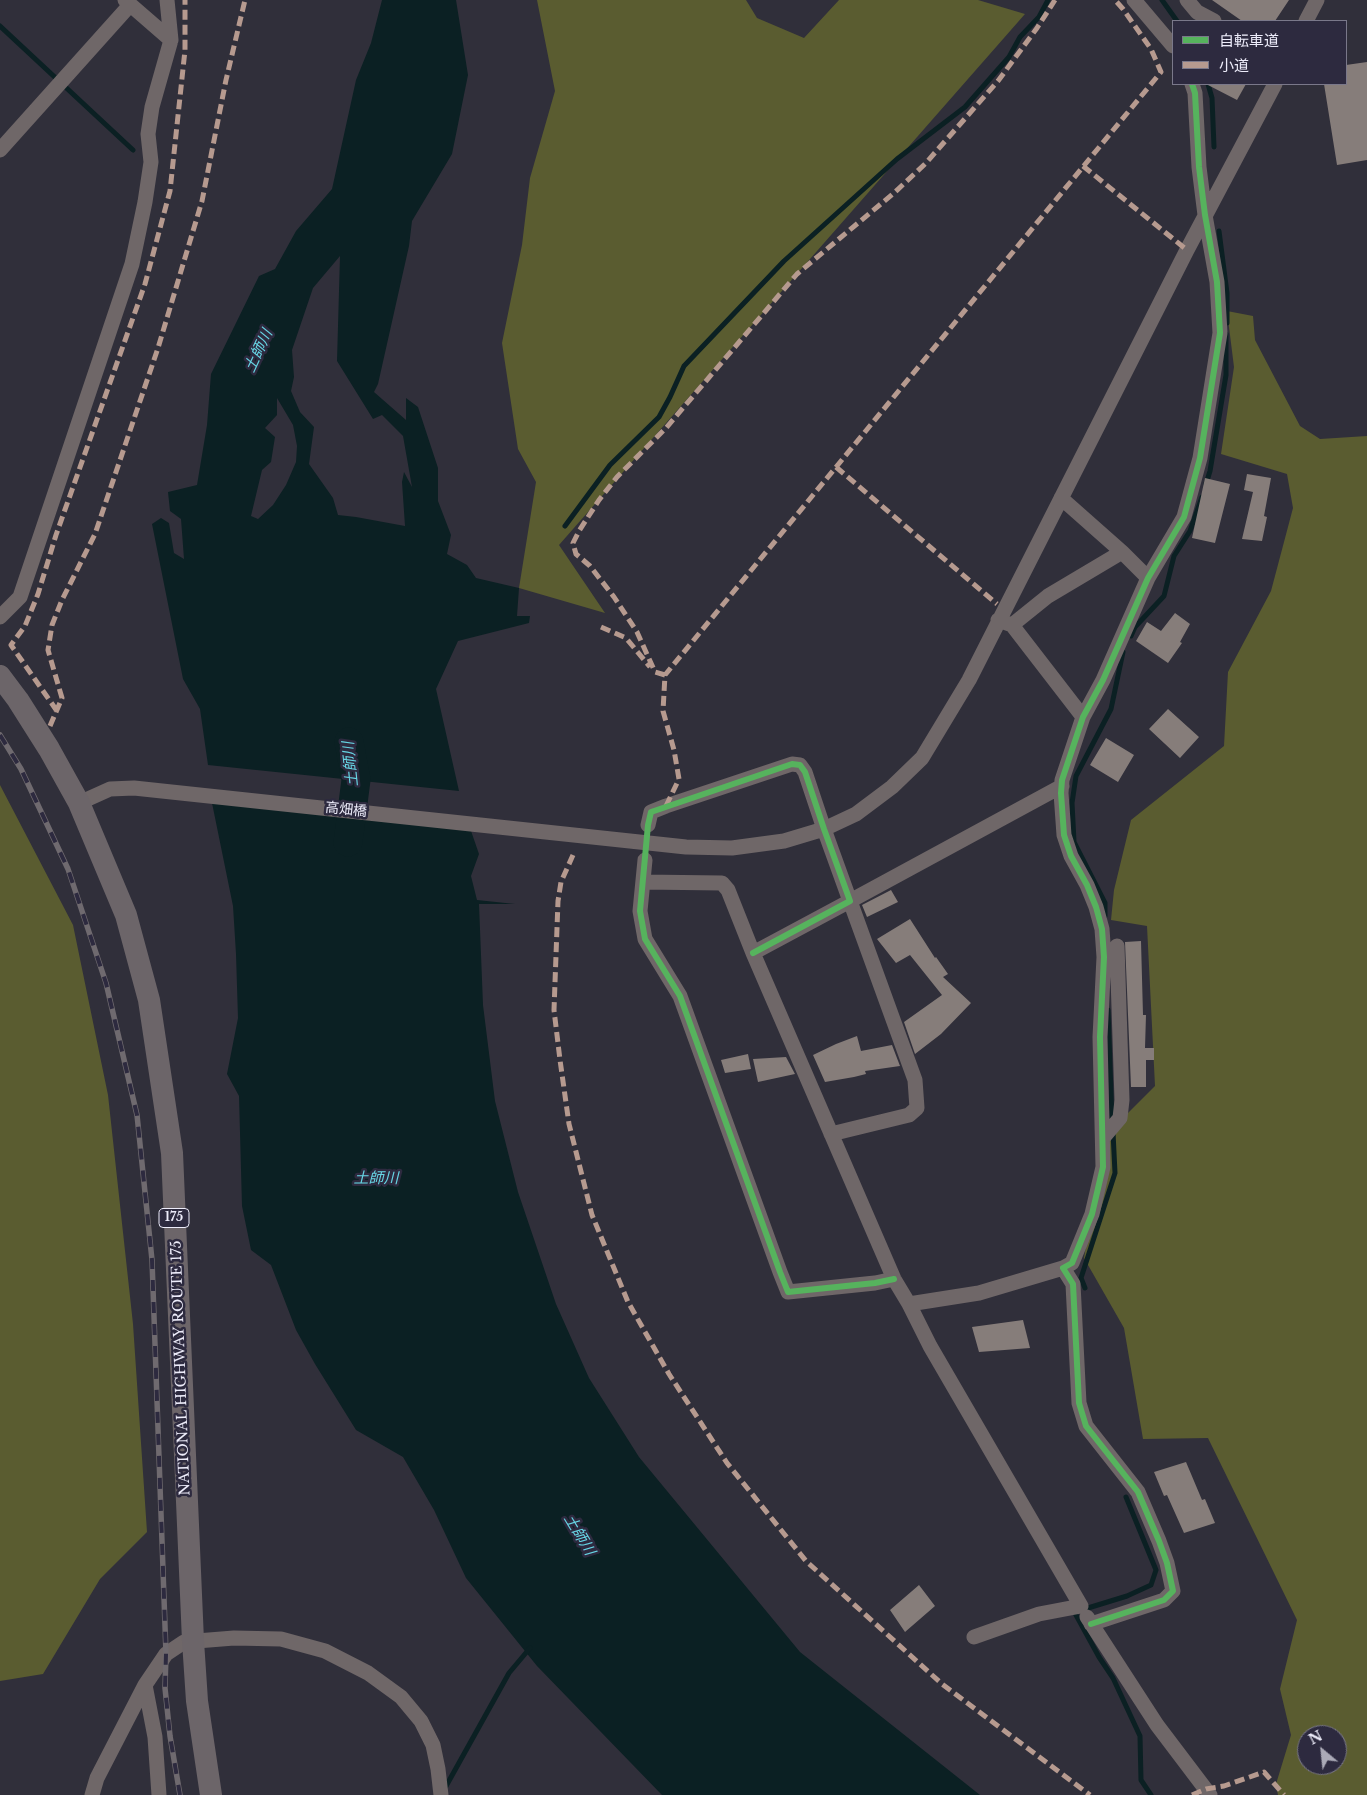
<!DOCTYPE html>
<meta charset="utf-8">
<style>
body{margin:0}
#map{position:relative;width:1367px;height:1795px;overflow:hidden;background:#302f3a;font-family:"Libre Baskerville","Noto Sans JP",serif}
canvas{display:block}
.legend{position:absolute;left:1172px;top:20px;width:175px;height:65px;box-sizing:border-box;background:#2d2a3f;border:1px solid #7a788a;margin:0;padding:6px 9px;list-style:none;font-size:15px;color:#edecfa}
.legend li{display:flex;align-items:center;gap:10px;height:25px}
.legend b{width:25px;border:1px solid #7a788a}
.north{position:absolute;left:1297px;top:1725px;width:50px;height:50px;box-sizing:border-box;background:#2d2a3f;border:1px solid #7a788a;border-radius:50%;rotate:332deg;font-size:14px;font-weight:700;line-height:20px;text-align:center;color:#edecfa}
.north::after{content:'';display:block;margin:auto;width:18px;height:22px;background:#abaab7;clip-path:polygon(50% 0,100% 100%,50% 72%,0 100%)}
</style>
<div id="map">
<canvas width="1367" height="1795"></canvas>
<ul class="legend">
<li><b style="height:6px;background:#56b35d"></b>自転車道</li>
<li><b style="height:6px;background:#b69a8f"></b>小道</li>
</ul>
<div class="north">N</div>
</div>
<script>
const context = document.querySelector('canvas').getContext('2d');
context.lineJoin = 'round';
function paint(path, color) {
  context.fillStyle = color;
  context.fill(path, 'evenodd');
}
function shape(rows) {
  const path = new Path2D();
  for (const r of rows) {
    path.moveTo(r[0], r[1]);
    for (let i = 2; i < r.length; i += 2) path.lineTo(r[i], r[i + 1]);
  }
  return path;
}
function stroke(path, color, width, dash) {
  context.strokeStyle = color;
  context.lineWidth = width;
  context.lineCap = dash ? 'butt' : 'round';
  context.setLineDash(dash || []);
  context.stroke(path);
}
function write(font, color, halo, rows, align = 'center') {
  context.font = font + ' "Libre Baskerville","Noto Sans JP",serif';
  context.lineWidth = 5;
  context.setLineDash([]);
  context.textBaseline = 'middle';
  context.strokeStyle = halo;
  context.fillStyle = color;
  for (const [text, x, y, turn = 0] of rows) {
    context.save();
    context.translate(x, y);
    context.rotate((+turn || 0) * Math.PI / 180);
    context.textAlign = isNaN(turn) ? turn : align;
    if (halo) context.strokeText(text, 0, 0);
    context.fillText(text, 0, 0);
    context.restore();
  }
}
const forest = shape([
 [537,0,746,0,757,18,804,38,839,0,978,0,1025,14,559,545,605,613,519,588,536,482,518,449,502,343,522,245,530,178,555,91],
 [1227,311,1253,316,1255,340,1300,426,1320,439,1367,436,1367,1795,1278,1795,1276,1784,1291,1735,1280,1689,1297,1620,1208,1438,1143,1439,1124,1328,1084,1258,1104,1137,1155,1086,1147,926,1111,920,1114,890,1131,820,1224,746,1228,672,1271,591,1293,508,1287,474,1221,454,1234,367],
 [1307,1735,1337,1735,1337,1765,1307,1765],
 [0,785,73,925,108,1095,133,1324,147,1532,100,1579,43,1674,0,1681]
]);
const water = shape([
 [382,0,456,0,468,75,452,154,412,221,409,246,378,384,374,392,406,420,406,398,418,407,438,468,438,501,451,535,447,554,467,565,476,578,519,588,517,616,530,616,529,623,458,641,436,689,459,791,208,765,200,709,183,679,152,524,161,518,169,523,174,553,184,559,181,519,170,511,168,492,197,485,207,425,211,374,259,276,275,269,296,231,332,189,356,80,371,43],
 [340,256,337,361,373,419,382,415,403,436,412,487,404,472,402,482,405,526,356,517,338,515,333,498,309,464,314,427,300,412,291,391,294,377,292,350,313,288],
 [277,398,293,425,297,446,296,462,286,485,273,505,258,519,251,516,262,470,271,462,275,437,265,428,277,415],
 [212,803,470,828,479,854,471,876,477,900,515,904,479,904,483,1005,495,1101,518,1192,556,1304,589,1378,639,1457,800,1652,980,1795,662,1795,537,1666,466,1578,434,1510,403,1457,356,1430,315,1364,296,1330,271,1265,251,1250,242,1206,239,1096,227,1074,238,1018,236,954,233,906]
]);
const stream = shape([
 [1162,0,1177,21],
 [0,26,133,150],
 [1208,84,1212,98,1214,147],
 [1219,231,1227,293,1227,323],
 [1206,484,1210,471,1226,375,1226,334],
 [565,526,610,465,659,417,670,397,684,366,784,261,897,159,965,107,1009,57,1020,37,1039,17,1048,0],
 [1131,636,1135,627,1164,596,1174,556,1190,531,1202,497],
 [1105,916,1105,903,1074,842,1072,803,1076,776,1111,709,1123,652],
 [1108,1010,1112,1121],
 [1085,1288,1081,1278,1115,1173,1113,1132],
 [1088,1608,1127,1596,1151,1585,1156,1570,1126,1497],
 [1076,1615,1099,1657,1113,1678,1140,1736,1141,1780,1151,1795],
 [445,1788,509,1673,530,1648]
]);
const river = shape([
 [348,842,356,780,349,742]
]);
const building = shape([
 [1212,0,1289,0,1275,21,1242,21],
 [1367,62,1367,160,1337,165,1324,84,1346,84,1346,65],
 [1206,84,1246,84,1237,100],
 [1247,474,1271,478,1264,516,1267,517,1262,541,1242,539,1253,492,1244,490],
 [1205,478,1230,484,1215,543,1192,538],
 [1175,613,1190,624,1180,642,1182,643,1168,663,1136,641,1147,622,1161,631],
 [1168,709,1199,737,1180,758,1149,729],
 [1106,738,1134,755,1118,782,1090,765],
 [891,890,898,902,867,917,862,905],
 [910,919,935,958,936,957,948,974,943,977,971,1003,941,1034,915,1054,904,1022,942,995,910,955,896,963,877,939],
 [1141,941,1143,1015,1146,1015,1145,1048,1154,1048,1154,1060,1146,1060,1146,1087,1131,1087,1125,942],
 [857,1036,861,1051,892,1045,900,1066,865,1071,866,1074,854,1077,825,1082,813,1055,836,1044],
 [748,1054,751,1069,725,1073,721,1060],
 [786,1057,795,1074,758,1082,753,1059],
 [1023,1320,1030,1348,979,1352,972,1327],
 [1186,1462,1202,1500,1205,1499,1215,1523,1184,1533,1167,1495,1164,1496,1154,1472],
 [919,1585,935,1606,905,1632,890,1610]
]);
const minor = shape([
 [125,0,171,40],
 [1134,0,1173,46],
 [1187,0,1197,12,1214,21],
 [1306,21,1317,0],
 [0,150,130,5],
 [1061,498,1122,552,1148,578],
 [0,617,20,597,132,264,145,202,151,162,148,134,152,107,171,40,167,0],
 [998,620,1012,625,1048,596,1122,552],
 [1012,625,1083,717],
 [79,803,110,789,134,788,686,847,732,848,784,841,824,829,856,814,892,787,922,758,969,680,1187,250,1275,84],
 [648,825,651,812,666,806,792,764,800,765,805,772,824,829,850,901,753,953],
 [645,860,640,911,645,939,680,996,780,1272,788,1292,875,1283,894,1279],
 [643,882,722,883,728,890,753,953,894,1279,909,1304,930,1346,1081,1606,1039,1614,974,1637],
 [831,1134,909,1115,917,1108,915,1080,850,901,1062,786],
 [1103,1138,1120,1118,1122,1100,1117,946],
 [909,1304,979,1293,1063,1268],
 [1087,1617,1157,1725,1210,1795],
 [1091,1624,1164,1600,1173,1591,1167,1563,1159,1541,1138,1492,1086,1426,1079,1403,1073,1284,1063,1268,1072,1263,1092,1214,1103,1167,1100,1037,1104,957,1102,929,1096,907,1087,885,1071,856,1064,835,1061,793,1062,780,1083,717,1103,680,1148,578,1184,517,1200,458,1220,333,1217,282,1205,215,1199,167,1195,93,1192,84],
 [145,1685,155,1737,159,1795],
 [92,1795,97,1778,145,1685,166,1654,184,1642,234,1638,281,1639,325,1651,368,1673,401,1697,421,1721,433,1745,438,1769,441,1795]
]);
const highway = shape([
 [0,676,18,700,49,749,79,803,126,915,149,1000,172,1153,193,1641,197,1701,211,1795]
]);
const rail = shape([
 [0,735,21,769,68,869,106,983,137,1115,152,1260,166,1654,165,1688,170,1736,180,1795]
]);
const quiet = shape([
 [1083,166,1187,250],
 [836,467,997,604],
 [601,627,626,638,650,667],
 [665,675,655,672,637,632,614,597,590,566,576,554,573,543,579,531,599,500,617,477,666,428,797,274,894,193,925,164,998,81,1037,28,1055,0],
 [57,711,11,645,25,626,38,594,56,535,145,284,170,191,185,50,185,0],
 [50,726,62,698,48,650,52,625,62,600,95,534,158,348,202,201,226,80,245,0],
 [666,806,679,779,674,750,663,711,665,675,1161,72,1151,49,1123,9,1115,0],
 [573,855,561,882,558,901,554,1010,560,1060,569,1124,592,1215,628,1302,669,1374,727,1463,806,1561,942,1684,1090,1795],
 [1192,1795,1206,1789,1224,1786,1264,1772,1284,1795]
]);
const cycleway = shape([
 [753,953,850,901,824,829,805,772,800,765,792,764,651,812,648,825,640,911,645,939,680,996,780,1272,788,1292,875,1283,894,1279],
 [1091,1624,1164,1600,1173,1591,1167,1563,1159,1541,1138,1492,1086,1426,1079,1403,1073,1284,1063,1268,1072,1263,1092,1214,1103,1167,1100,1037,1104,957,1102,929,1096,907,1087,885,1071,856,1064,835,1061,793,1062,780,1083,717,1103,680,1148,578,1184,517,1200,458,1220,333,1217,282,1205,215,1199,167,1195,93,1192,84]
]);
const shields = [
 [174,1218,30]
];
const shieldNames = [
 ["175",174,1218]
];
const streetNames = [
 ["高畑橋",346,810,6],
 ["NATIONAL HIGHWAY ROUTE 175",181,1368,-92]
];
const waterNames = [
 ["土師川",259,351,-65],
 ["土師川",351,764,-96],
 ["土師川",376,1179],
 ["土師川",579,1535,59]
];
paint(forest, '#5a5c30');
paint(water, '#0b2023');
stroke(stream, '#0b2023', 5);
stroke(river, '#0b2023', 29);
paint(building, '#867d7a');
stroke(minor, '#6f6768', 15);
stroke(highway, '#6c6569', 22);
stroke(rail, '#6f6a6f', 5.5);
stroke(rail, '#2d2a3f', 4, [11]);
stroke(quiet, '#b69a8f', 5, [10, 5]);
stroke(cycleway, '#56b35d', 6);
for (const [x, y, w] of shields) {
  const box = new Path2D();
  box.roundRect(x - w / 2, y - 9.5, w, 19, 4);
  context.fillStyle = '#2d2a3f';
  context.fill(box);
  stroke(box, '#edecfa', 1);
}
write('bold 12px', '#edecfa', null, shieldNames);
write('14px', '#edecfa', '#2d2a3f', streetNames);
write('italic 15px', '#67d6e5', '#2d2a3f', waterNames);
</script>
